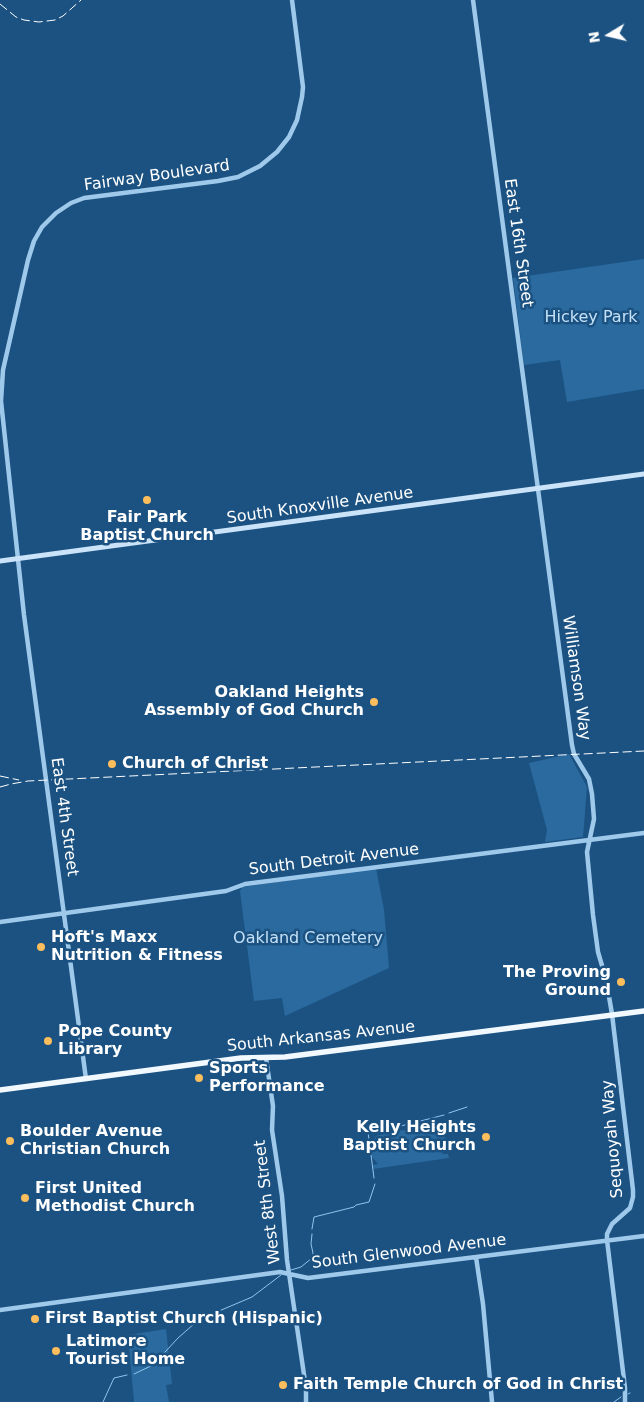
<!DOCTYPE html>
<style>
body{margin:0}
#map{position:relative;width:644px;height:1402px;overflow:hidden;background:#1b5282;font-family:"DejaVu Sans",sans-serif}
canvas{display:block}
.north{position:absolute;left:584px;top:10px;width:50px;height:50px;-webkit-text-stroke:4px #1b5282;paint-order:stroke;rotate:261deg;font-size:14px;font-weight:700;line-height:20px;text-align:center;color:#fff}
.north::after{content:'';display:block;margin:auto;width:18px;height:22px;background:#fff;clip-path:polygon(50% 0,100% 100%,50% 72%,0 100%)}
</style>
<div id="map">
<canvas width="644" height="1402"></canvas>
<div class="north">N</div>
</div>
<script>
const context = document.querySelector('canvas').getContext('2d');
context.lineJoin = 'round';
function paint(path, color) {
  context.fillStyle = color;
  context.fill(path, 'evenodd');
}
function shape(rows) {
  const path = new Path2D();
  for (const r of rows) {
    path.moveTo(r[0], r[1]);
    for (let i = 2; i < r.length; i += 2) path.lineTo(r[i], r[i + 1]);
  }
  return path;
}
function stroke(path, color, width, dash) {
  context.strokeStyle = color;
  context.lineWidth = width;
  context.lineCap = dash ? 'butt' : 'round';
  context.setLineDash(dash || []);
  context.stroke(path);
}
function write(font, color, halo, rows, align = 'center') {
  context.font = font + ' "DejaVu Sans",sans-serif';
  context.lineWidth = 5;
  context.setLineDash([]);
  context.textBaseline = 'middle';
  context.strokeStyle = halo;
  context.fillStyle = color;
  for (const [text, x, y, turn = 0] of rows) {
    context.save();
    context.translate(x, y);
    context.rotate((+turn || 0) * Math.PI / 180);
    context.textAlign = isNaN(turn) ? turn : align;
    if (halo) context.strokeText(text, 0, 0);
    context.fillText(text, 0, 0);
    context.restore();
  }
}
const green = shape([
 [644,259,644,389,567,402,560,360,524,365,513,278],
 [569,754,587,787,583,837,545,842,547,830,529,763],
 [376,868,384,910,389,968,285,1016,282,998,254,1001,240,891,242,887],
 [428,1127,436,1127,444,1133,447,1144,442,1154,448,1154,449,1158,373,1169,373,1165,378,1164,371,1156,371,1146,376,1136,389,1132],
 [166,1329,172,1384,166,1385,169,1402,134,1402,128,1335]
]);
const stream = shape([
 [449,1113,467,1107],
 [374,1178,368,1132,397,1127,444,1115],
 [312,1229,314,1217,354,1207,356,1205,369,1202,375,1184],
 [291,1270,301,1267,312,1258,313,1253,311,1244,312,1234],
 [212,1314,252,1297,281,1275],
 [134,1374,153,1365,178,1338,195,1323,207,1315],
 [628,1394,630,1393],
 [103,1402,114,1378,127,1375],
 [614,1402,621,1397]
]);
const tertiary = shape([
 [473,0,572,745,574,754,589,779,592,794,594,819,587,852,593,915,598,952,606,979,612,1014,633,1190,633,1197,630,1208,612,1224,607,1234,607,1240,625,1388,625,1402],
 [0,922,226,891,245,884,644,833],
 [266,1058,273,1106,272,1130,282,1196,287,1260,306,1388,306,1402],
 [86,1079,24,615,1,401,3,370,28,260,34,241,42,227,56,213,71,203,84,198,218,181,238,177,260,166,277,152,289,137,297,120,302,97,303,87,292,0],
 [476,1257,483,1304,492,1402],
 [0,1310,280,1272,308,1278,644,1236]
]);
const secondary = shape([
 [0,561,644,474]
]);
const trunk = shape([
 [0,1090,241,1058,285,1057,644,1011]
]);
const rail = shape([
 [0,4,16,17,24,20,39,22,55,20,63,16,81,0],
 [0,776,19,780],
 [0,787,11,784,28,781,644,751]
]);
const markers = [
 [147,500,5,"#fcbe5c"],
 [374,702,5,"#fcbe5c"],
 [112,764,5,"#fcbe5c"],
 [41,947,5,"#fcbe5c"],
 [621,982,5,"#fcbe5c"],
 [48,1041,5,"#fcbe5c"],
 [199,1078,5,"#fcbe5c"],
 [486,1137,5,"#fcbe5c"],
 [10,1141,5,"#fcbe5c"],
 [25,1198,5,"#fcbe5c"],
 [35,1319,5,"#fcbe5c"],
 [56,1351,5,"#fcbe5c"],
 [283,1385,5,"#fcbe5c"]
];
const streetNames = [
 ["Fairway Boulevard",157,176,-8],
 ["East 16th Street",518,243,82],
 ["South Knoxville Avenue",320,506,-8],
 ["Williamson Way",576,678,82],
 ["East 4th Street",64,817,82],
 ["South Detroit Avenue",334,860,-7],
 ["South Arkansas Avenue",321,1037,-6],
 ["Sequoyah Way",613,1139,-95],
 ["West 8th Street",268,1202,-97],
 ["South Glenwood Avenue",409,1252,-7]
];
const parkNames = [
 ["Hickey Park",591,318],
 ["Oakland Cemetery",308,939]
];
const poiNames = [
 ["Fair Park",147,518,"center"],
 ["Baptist Church",147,536,"center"],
 ["Oakland Heights",364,693,"right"],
 ["Assembly of God Church",364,711,"right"],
 ["Church of Christ",122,764],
 ["Hoft's Maxx",51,938],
 ["Nutrition & Fitness",51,956],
 ["The Proving",611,973,"right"],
 ["Ground",611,991,"right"],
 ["Pope County",58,1032],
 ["Library",58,1050],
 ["Sports",209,1069],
 ["Performance",209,1087],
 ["Kelly Heights",476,1128,"right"],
 ["Baptist Church",476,1146,"right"],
 ["Boulder Avenue",20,1132],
 ["Christian Church",20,1150],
 ["First United",35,1189],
 ["Methodist Church",35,1207],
 ["First Baptist Church (Hispanic)",45,1319],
 ["Latimore",66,1342],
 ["Tourist Home",66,1360],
 ["Faith Temple Church of God in Christ",293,1385]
];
paint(green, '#2a6a9f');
stroke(stream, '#92c5ed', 1);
stroke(tertiary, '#9fc9ea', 4.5);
stroke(secondary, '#cbe3f8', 5);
stroke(trunk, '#f1f8fe', 5.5);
stroke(rail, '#fff', 1, [9, 4]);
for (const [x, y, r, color] of markers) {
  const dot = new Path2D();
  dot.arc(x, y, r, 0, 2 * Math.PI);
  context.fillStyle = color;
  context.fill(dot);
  stroke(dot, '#1b5282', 2);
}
write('16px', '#fff', '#1b5282', streetNames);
write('16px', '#c4e1f8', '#1b5282', parkNames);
write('bold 16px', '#fff', '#1b5282', poiNames, 'left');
</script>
